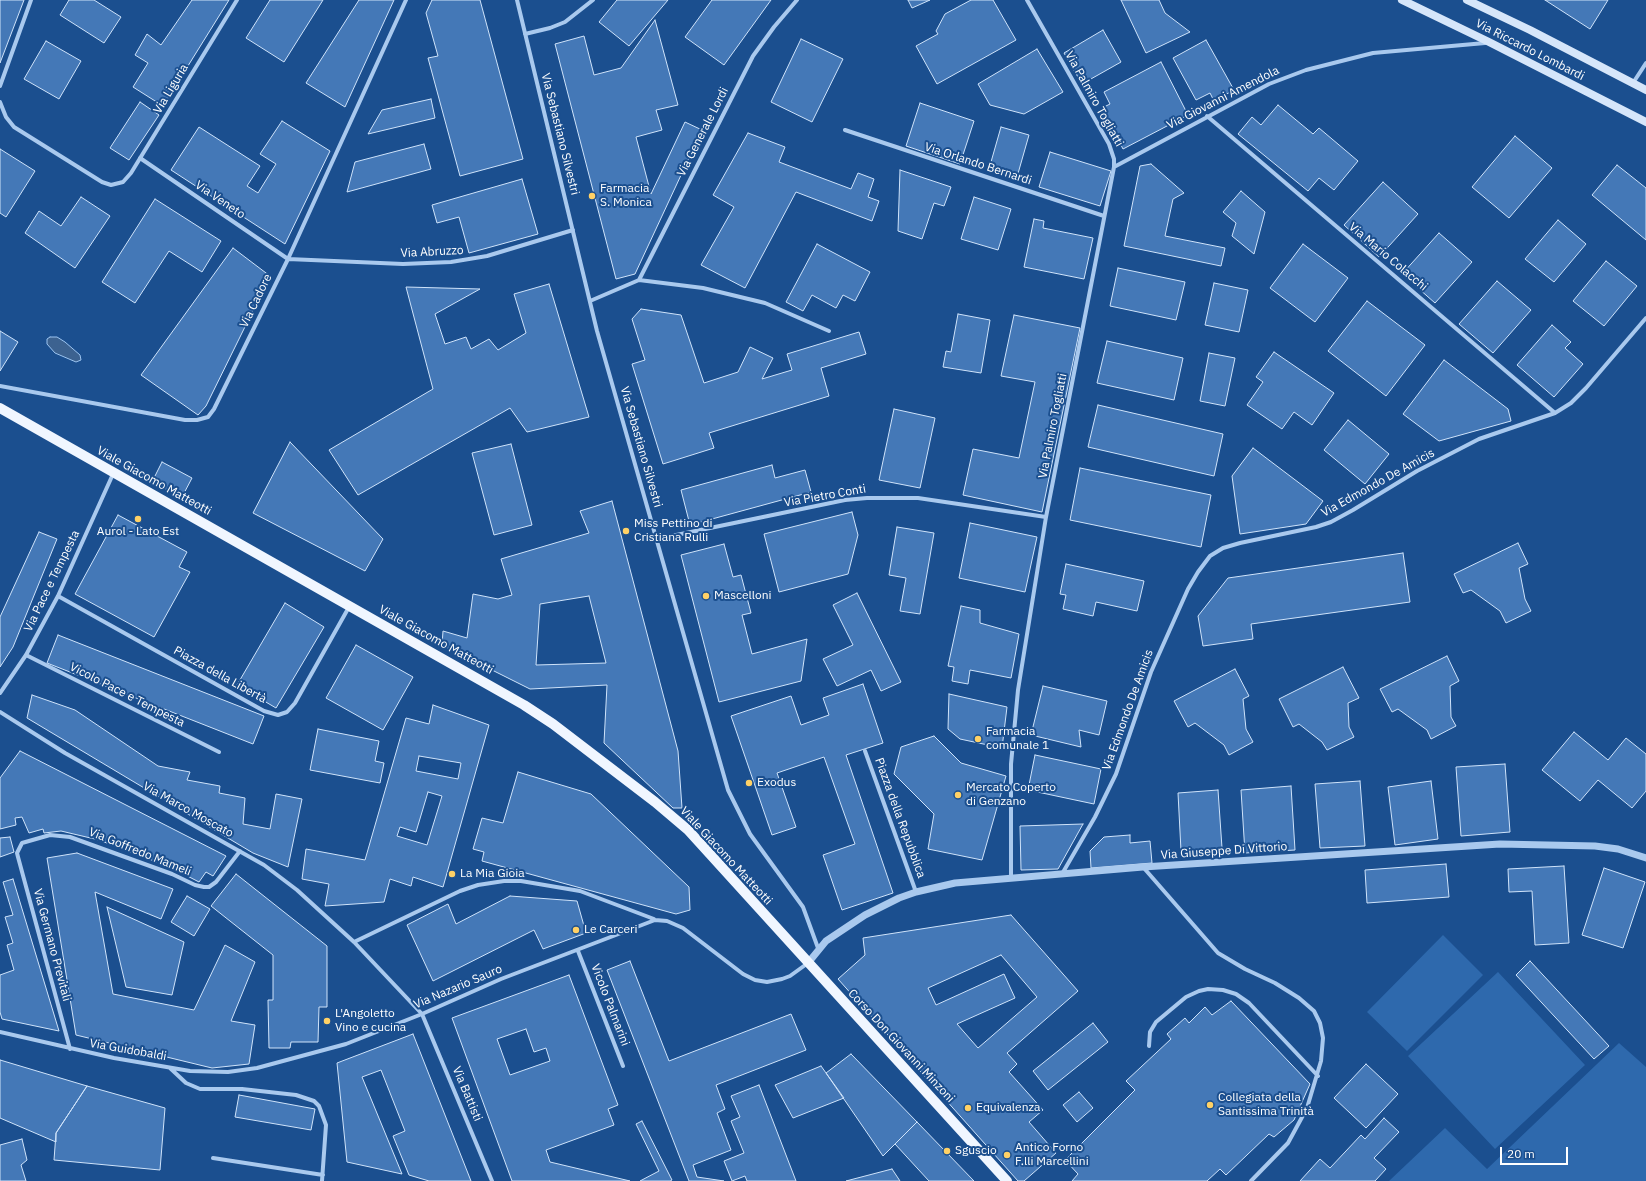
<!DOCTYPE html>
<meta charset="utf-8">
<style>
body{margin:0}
#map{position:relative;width:1646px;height:1181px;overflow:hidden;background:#1b4f8f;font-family:"IBM Plex Sans",sans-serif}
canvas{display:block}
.scale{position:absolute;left:1500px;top:1147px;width:68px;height:18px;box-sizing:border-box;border:2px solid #fff;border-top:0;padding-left:5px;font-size:12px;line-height:14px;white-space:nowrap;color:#fff;-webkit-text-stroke:3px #1b4f8f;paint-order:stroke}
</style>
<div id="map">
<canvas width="1646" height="1181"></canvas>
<div class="scale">20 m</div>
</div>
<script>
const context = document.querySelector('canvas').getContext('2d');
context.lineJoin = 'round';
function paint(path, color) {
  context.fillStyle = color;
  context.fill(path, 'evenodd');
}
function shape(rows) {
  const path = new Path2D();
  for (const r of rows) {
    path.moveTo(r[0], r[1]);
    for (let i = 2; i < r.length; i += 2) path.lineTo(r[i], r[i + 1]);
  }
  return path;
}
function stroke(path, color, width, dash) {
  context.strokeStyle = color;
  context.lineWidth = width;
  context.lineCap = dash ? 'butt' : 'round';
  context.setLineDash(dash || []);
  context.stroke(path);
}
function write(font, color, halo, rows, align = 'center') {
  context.font = font + ' "IBM Plex Sans",sans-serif';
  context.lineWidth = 4;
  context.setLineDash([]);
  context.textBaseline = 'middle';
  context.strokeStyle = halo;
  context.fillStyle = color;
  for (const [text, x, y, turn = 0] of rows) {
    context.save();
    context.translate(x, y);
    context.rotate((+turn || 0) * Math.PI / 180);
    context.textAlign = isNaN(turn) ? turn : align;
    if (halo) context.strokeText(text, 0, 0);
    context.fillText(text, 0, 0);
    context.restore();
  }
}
const green = shape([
 [1443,935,1483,975,1407,1051,1367,1012],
 [1498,972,1585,1065,1495,1149,1408,1056],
 [1619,1043,1646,1067,1646,1181,1389,1181,1445,1128,1487,1169]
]);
const water = shape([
 [50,337,57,337,65,342,80,355,81,360,76,362,55,353,47,344,47,339,50,337]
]);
const building = shape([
 [0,0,24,0,0,63,0,0],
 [69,0,94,0,121,17,104,43,60,15,69,0],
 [192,0,229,0,163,106,133,87,148,63,135,55,147,34,161,45,192,0],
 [270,0,323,0,284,62,246,38,270,0],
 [359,0,394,0,345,107,306,83,359,0],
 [432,0,480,0,523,159,460,176,428,58,438,56,426,13,432,0],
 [617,0,668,0,629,46,599,22,617,0],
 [712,0,771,0,724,65,685,37,712,0],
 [908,0,930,0,912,8,908,0],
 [971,0,993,0,1016,40,937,84,916,46,938,34,936,31,945,14,971,0],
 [1121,0,1159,0,1165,13,1190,32,1146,53,1121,0],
 [1545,0,1608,0,1590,29,1545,0],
 [655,20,678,105,656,110,662,130,636,137,651,194,685,122,702,130,635,274,616,279,555,44,584,36,594,75,621,68,655,20],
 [1103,30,1121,62,1082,84,1064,53,1103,30],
 [801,39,843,59,812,122,771,102,801,39],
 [1206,40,1234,90,1214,101,1210,93,1196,100,1173,58,1206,40],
 [46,41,81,61,59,99,24,79,46,41],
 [1037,49,1063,92,1024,114,990,105,978,84,1037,49],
 [1161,62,1188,115,1123,149,1102,108,1110,104,1104,92,1161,62],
 [431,99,435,118,368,134,382,110,431,99],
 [140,102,159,115,129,160,110,148,140,102],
 [920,103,974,121,960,164,906,146,920,103],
 [1278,105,1313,134,1319,128,1358,161,1334,190,1319,178,1308,191,1238,134,1252,117,1261,125,1278,105],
 [282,121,330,151,285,244,171,170,199,127,260,166,247,186,258,193,276,164,260,154,282,121],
 [1001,127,1029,135,1017,177,989,169,1001,127],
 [748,133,785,147,779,162,851,189,858,173,874,179,868,197,879,201,872,221,796,192,745,288,701,265,734,207,713,195,748,133],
 [1515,136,1552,168,1509,218,1472,187,1515,136],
 [424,144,431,169,347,192,355,162,424,144],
 [0,149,35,171,6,217,0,213,0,149],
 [1050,152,1111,171,1100,206,1039,187,1050,152],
 [1151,164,1184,193,1173,199,1165,236,1225,248,1221,266,1124,246,1140,166,1151,164],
 [1617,165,1646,188,1646,240,1592,195,1617,165],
 [900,170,951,187,944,206,934,203,922,239,898,231,900,170],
 [522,179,538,234,469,253,459,217,437,223,432,205,522,179],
 [1383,182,1418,214,1379,257,1344,225,1383,182],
 [1241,191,1265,212,1254,254,1232,236,1236,223,1223,212,1241,191],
 [81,197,110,216,75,268,25,233,39,211,61,226,81,197],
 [974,197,1011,209,998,250,961,239,974,197],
 [155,199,221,241,202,272,169,251,135,303,102,282,155,199],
 [1034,219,1044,221,1043,228,1093,238,1084,279,1024,267,1034,219],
 [1558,220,1586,244,1554,282,1525,259,1558,220],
 [1439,233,1472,262,1435,303,1402,274,1439,233],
 [817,244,870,272,855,301,843,295,836,308,812,295,803,311,786,302,817,244],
 [1303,244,1348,278,1315,322,1270,288,1303,244],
 [233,248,270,276,206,406,198,415,141,375,233,248],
 [1606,261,1637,286,1604,326,1573,301,1606,261],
 [1118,268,1185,282,1176,320,1110,306,1118,268],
 [1497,281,1531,310,1493,353,1459,324,1497,281],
 [1214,283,1248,290,1239,332,1205,325,1214,283],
 [549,284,589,417,527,432,510,408,358,495,329,450,433,389,406,287,480,289,435,314,445,344,466,337,471,349,489,339,498,350,526,333,514,294,549,284],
 [1367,301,1425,345,1386,396,1328,351,1367,301],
 [641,309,681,315,704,383,738,372,750,347,773,358,762,379,792,370,787,354,859,332,866,354,821,368,829,396,709,433,714,448,663,464,632,364,645,360,632,319,641,309],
 [958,314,990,320,981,373,943,367,946,351,951,352,958,314],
 [1014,315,1080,328,1042,512,963,495,973,449,1019,458,1035,382,1001,376,1014,315],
 [1552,325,1571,342,1565,348,1583,364,1554,397,1517,365,1552,325],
 [0,331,18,342,0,371,0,331],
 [1107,341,1183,358,1174,400,1097,383,1107,341],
 [1274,352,1334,393,1312,425,1294,412,1282,429,1247,405,1263,382,1256,377,1274,352],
 [1209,353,1235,358,1225,406,1200,401,1209,353],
 [1444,360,1508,409,1511,421,1439,441,1403,414,1444,360],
 [1098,405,1223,434,1214,476,1088,447,1098,405],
 [894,409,935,418,920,488,879,480,894,409],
 [1348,420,1389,454,1365,484,1324,450,1348,420],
 [290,442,383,539,365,571,253,513,290,442],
 [511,444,532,525,494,535,472,453,511,444],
 [1253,448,1323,501,1306,524,1240,534,1232,476,1253,448],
 [162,462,192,478,182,497,152,482,162,462],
 [772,465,775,478,805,470,811,492,690,525,681,490,772,465],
 [1080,468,1211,495,1201,547,1070,520,1080,468],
 [612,501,678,751,682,808,673,808,604,743,607,685,530,689,442,645,443,631,467,638,473,594,498,599,512,595,501,559,589,533,580,511,612,501],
 [589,596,606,663,536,665,540,604,589,596],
 [852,512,858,535,848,574,779,592,764,534,852,512],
 [118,515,187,552,179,567,190,572,154,637,75,594,118,515],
 [970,523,1037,537,1025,592,959,578,970,523],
 [897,527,934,533,920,614,900,611,906,578,889,575,897,527],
 [39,532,57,539,13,647,0,667,0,617,39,532],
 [1518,543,1528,564,1519,568,1525,599,1531,611,1506,623,1500,611,1471,590,1463,593,1454,574,1518,543],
 [724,544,733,577,741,575,751,613,742,615,752,654,807,639,801,681,719,702,681,555,724,544],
 [1403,553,1410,602,1251,624,1253,639,1203,646,1198,616,1228,578,1403,553],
 [1066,564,1144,581,1137,611,1096,602,1093,616,1063,609,1066,595,1060,594,1066,564],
 [857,593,901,682,881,691,871,670,837,686,823,659,853,645,833,605,857,593],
 [285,603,324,627,276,708,237,685,285,603],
 [961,606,980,610,980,623,1019,634,1011,678,970,670,968,684,952,681,954,667,948,666,961,606],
 [58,635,264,716,253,744,47,663,58,635],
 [356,645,413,677,383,730,326,698,356,645],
 [1447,656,1459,681,1450,686,1451,717,1456,726,1431,739,1427,730,1398,709,1392,712,1380,689,1447,656],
 [1343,667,1359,698,1348,703,1349,727,1354,737,1327,750,1322,742,1299,724,1293,727,1279,699,1343,667],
 [1235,669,1249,696,1243,699,1246,729,1253,742,1229,755,1224,745,1195,723,1188,727,1174,701,1235,669],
 [863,684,883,743,846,755,893,893,842,910,823,855,855,844,824,757,777,773,796,827,772,835,731,716,791,696,801,725,829,715,823,698,863,684],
 [1043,686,1107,701,1099,735,1079,730,1081,747,1031,735,1043,686],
 [949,694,1007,707,1002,748,960,739,948,729,949,694],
 [32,695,75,710,158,766,190,772,187,780,220,786,219,793,245,798,243,824,270,829,276,794,302,799,288,867,253,853,27,718,32,695],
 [433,705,489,725,443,887,413,877,411,886,390,879,384,902,325,906,329,884,302,879,306,849,365,860,406,718,429,724,433,705],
 [419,756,461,763,458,779,416,771,419,756],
 [428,792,442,796,427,845,397,836,400,827,416,832,428,792],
 [318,729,379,741,375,761,384,763,380,783,310,770,318,729],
 [1574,732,1608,760,1626,738,1646,754,1646,791,1632,808,1598,780,1580,801,1542,770,1574,732],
 [934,736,961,763,1006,776,982,860,928,849,934,814,894,774,901,747,934,736],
 [20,751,226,856,213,876,206,872,199,882,170,867,99,840,61,831,44,833,43,829,29,833,22,817,15,818,16,825,0,829,0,778,20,751],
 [1035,755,1101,769,1094,804,1028,790,1035,755],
 [1505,764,1510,832,1461,836,1456,767,1505,764],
 [518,772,591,794,689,887,690,910,676,914,482,861,484,852,473,849,482,818,503,823,518,772],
 [1360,781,1365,846,1320,848,1315,784,1360,781],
 [1431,781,1438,839,1395,845,1388,787,1431,781],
 [1291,786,1295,850,1245,853,1241,790,1291,786],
 [1218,790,1222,848,1181,851,1178,793,1218,790],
 [1083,824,1058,869,1021,870,1020,826,1083,824],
 [1130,835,1130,843,1150,841,1152,863,1091,868,1090,851,1104,837,1130,835],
 [10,837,14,852,0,857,0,838,10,837],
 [77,853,173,889,161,919,95,892,113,994,194,1010,225,945,255,962,231,1021,255,1025,249,1064,212,1068,76,1035,47,858,77,853],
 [1446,864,1449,897,1367,903,1365,870,1446,864],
 [1564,866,1569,943,1535,945,1532,891,1509,892,1508,869,1564,866],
 [1604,868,1645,882,1623,948,1582,935,1604,868],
 [236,874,327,946,327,1007,319,1007,318,1042,291,1042,290,1048,269,1048,268,1000,273,1000,273,955,211,906,236,874],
 [13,879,59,1031,2,1019,0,1012,0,975,14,970,7,945,13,943,5,917,13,915,3,882,13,879],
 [187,896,210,909,194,936,171,922,187,896],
 [510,896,577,901,586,933,543,949,534,930,433,981,407,925,448,904,456,924,510,896],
 [107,907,184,942,172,995,126,987,107,907],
 [1011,915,1078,991,1007,1053,1017,1064,1009,1072,1043,1110,1029,1122,1056,1153,1024,1181,1018,1181,838,979,865,955,863,938,1011,915],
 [1001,955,1037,997,978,1048,957,1024,1015,998,1004,974,936,1005,928,988,1001,955],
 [630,961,669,1061,791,1014,806,1050,716,1085,725,1109,717,1113,731,1150,693,1165,697,1177,724,1181,689,1181,607,970,630,961],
 [1530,961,1609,1046,1594,1059,1516,975,1530,961],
 [569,975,618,1105,608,1109,614,1125,546,1150,550,1162,630,1181,512,1181,452,1018,569,975],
 [526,1029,534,1052,546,1048,550,1061,510,1075,497,1039,526,1029],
 [1231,1001,1310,1084,1294,1120,1274,1137,1269,1134,1226,1175,1220,1169,1207,1181,1072,1181,1078,1174,1065,1160,1135,1090,1126,1081,1171,1039,1167,1034,1185,1018,1189,1023,1205,1007,1212,1015,1231,1001],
 [1093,1023,1108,1042,1048,1090,1033,1071,1093,1023],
 [413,1034,471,1181,429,1181,409,1175,393,1136,405,1131,381,1070,362,1077,402,1174,347,1162,337,1063,413,1034],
 [851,1054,917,1122,883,1156,826,1073,851,1054],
 [0,1060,87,1086,56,1133,56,1142,0,1118,0,1060],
 [1366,1064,1398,1094,1366,1128,1334,1098,1366,1064],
 [821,1066,844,1098,793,1118,775,1085,821,1066],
 [759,1085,796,1181,747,1181,745,1176,732,1181,724,1161,744,1153,731,1121,740,1117,731,1096,759,1085],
 [87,1086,165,1108,160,1170,54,1160,56,1133,87,1086],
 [1079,1092,1093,1108,1077,1122,1063,1105,1079,1092],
 [239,1095,315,1109,311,1130,235,1117,239,1095],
 [1384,1118,1399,1132,1374,1158,1386,1169,1375,1181,1300,1181,1320,1159,1330,1168,1361,1135,1365,1139,1384,1118],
 [642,1121,672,1180,670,1181,640,1181,659,1171,636,1124,642,1121],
 [917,1122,974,1181,929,1181,895,1144,917,1122],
 [22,1139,27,1160,21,1165,26,1181,0,1181,0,1145,22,1139],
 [892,1169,900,1181,846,1181,892,1169]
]);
const minor = shape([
 [517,0,597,331,728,790,750,834,803,907,818,948],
 [525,34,550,28,565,22,593,0],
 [1633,83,1646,63],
 [0,86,31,0],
 [0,102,6,117,14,127,102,182,111,185,123,182,131,173,237,0],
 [1207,116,1555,413],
 [845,130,1104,216],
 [140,158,288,259,403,264,451,262,487,256,573,230],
 [1114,167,1269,84,1306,70,1373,53,1485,43],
 [639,280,703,288,765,303,829,331],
 [590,301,639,280,753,56,774,27,797,0],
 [0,386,185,420,197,420,208,417,214,409,288,259,406,0],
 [657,539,845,500,867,498,918,498,1046,517],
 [58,596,264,711,278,715,287,712,295,703,349,607],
 [26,655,219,752],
 [0,693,26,655,58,596,113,474],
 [0,712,65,753,264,865,297,890,354,942,422,1014,492,1181],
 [865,751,916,892],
 [1143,867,1218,953,1245,969,1275,983,1299,998,1314,1011,1320,1023,1323,1038,1321,1061,1307,1108,1288,1143,1251,1181],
 [1062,874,1095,817,1116,774,1151,672,1188,589,1198,572,1210,556,1223,548,1240,543,1316,527,1331,522,1353,510,1417,471,1479,439,1555,413,1571,403,1586,388,1646,318],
 [1011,879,1011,764,1018,690,1046,517,1114,167,1114,159,1109,144,1027,0],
 [354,942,460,891,478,885,504,881,521,881,580,891,654,919],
 [578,951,623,1066],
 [0,1032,114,1058,190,1071,228,1072,257,1068,346,1044,422,1014,501,979,655,920,667,921,683,928,743,974,755,980,767,982,782,979,790,976,808,963],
 [1149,1046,1150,1032,1156,1022,1186,997,1199,991,1208,989,1223,990,1236,994,1249,1003,1318,1076],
 [70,1049,18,857,17,853,22,843,50,835,70,837,172,874,195,885,204,887,209,887,216,882,240,851],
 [170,1068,186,1083,200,1089,242,1089,296,1095,314,1101,319,1106,326,1125,322,1181],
 [213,1158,323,1175]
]);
const tertiary = shape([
 [808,963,826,941,865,915,899,898,916,892,955,883,1143,867,1500,844,1595,846,1618,849,1646,858]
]);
const secondary = shape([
 [1402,0,1489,42,1646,122],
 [1467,0,1530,30,1646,90]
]);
const primary = shape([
 [0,408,524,705,553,724,655,802,688,830,1007,1181]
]);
const markers = [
 [592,196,4,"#ffd166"],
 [138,519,4,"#ffd166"],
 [626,531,4,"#ffd166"],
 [706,596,4,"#ffd166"],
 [978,739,4,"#ffd166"],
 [749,783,4,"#ffd166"],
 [958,795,4,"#ffd166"],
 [452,874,4,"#ffd166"],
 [576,930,4,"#ffd166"],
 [327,1021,4,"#ffd166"],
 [1210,1105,4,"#ffd166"],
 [968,1108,4,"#ffd166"],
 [947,1151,4,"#ffd166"],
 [1007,1155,4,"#ffd166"]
];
const streetNames = [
 ["Via Riccardo Lombardi",1530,50,27],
 ["Via Liguria",171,89,-59],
 ["Via Giovanni Amendola",1223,98,-27],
 ["Via Palmiro Togliatti",1094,99,61],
 ["Via Generale Lordi",703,132,-63],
 ["Via Sebastiano Silvestri",560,134,76],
 ["Via Orlando Bernardi",978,164,18],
 ["Via Veneto",220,200,34],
 ["Via Abruzzo",432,252,-3],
 ["Via Mario Colacchi",1388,257,40],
 ["Via Cadore",256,301,-64],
 ["Via Palmiro Togliatti",1053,426,-79],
 ["Via Sebastiano Silvestri",641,447,74],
 ["Viale Giacomo Matteotti",154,481,29],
 ["Via Edmondo De Amicis",1378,483,-29],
 ["Via Pietro Conti",825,496,-10],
 ["Via Pace e Tempesta",52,581,-64],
 ["Viale Giacomo Matteotti",436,640,29],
 ["Piazza della Libertà",220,675,29],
 ["Vicolo Pace e Tempesta",127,695,27],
 ["Via Edmondo De Amicis",1128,710,-70],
 ["Via Marco Moscato",188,810,29],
 ["Piazza della Repubblica",900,818,70],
 ["Via Giuseppe Di Vittorio",1224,851,-4],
 ["Via Goffredo Mameli",140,852,22],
 ["Viale Giacomo Matteotti",726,856,47],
 ["Via Germano Previtali",52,945,75],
 ["Via Nazario Sauro",458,987,-23],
 ["Vicolo Palmarini",610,1005,69],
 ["Corso Don Giovanni Minzoni",901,1046,47],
 ["Via Guidobaldi",128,1050,10],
 ["Via Battisti",467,1094,67]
];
const poiNames = [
 ["Farmacia",600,189],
 ["S. Monica",600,203],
 ["Miss Pettino di",634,524],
 ["Cristiana Rulli",634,538],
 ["Aurol - Lato Est",138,532,"center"],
 ["Mascelloni",714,596],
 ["Farmacia",986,732],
 ["comunale 1",986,746],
 ["Exodus",757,783],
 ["Mercato Coperto",966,788],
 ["di Genzano",966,802],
 ["La Mia Gioia",460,874],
 ["Le Carceri",584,930],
 ["L'Angoletto",335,1014],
 ["Vino e cucina",335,1028],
 ["Collegiata della",1218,1098],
 ["Santissima Trinità",1218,1112],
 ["Equivalenza",976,1108],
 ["Antico Forno",1015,1148],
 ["F.lli Marcellini",1015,1162],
 ["Sguscio",955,1151]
];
paint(green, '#2e69ad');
paint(water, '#3c6290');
stroke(water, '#9cc4f0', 1);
paint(building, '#4478b7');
stroke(building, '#cfe3fa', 1);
stroke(minor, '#a9c9ee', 4);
stroke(tertiary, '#a9c9ee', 7);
stroke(secondary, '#d6e6fa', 8);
stroke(primary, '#f0f6ff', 10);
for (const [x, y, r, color] of markers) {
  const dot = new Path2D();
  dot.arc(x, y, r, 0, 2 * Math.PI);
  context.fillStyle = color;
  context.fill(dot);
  stroke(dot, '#1b4f8f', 1.5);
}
write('12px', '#fff', '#1b4f8f', streetNames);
write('12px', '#fff', '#1b4f8f', poiNames, 'left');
</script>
